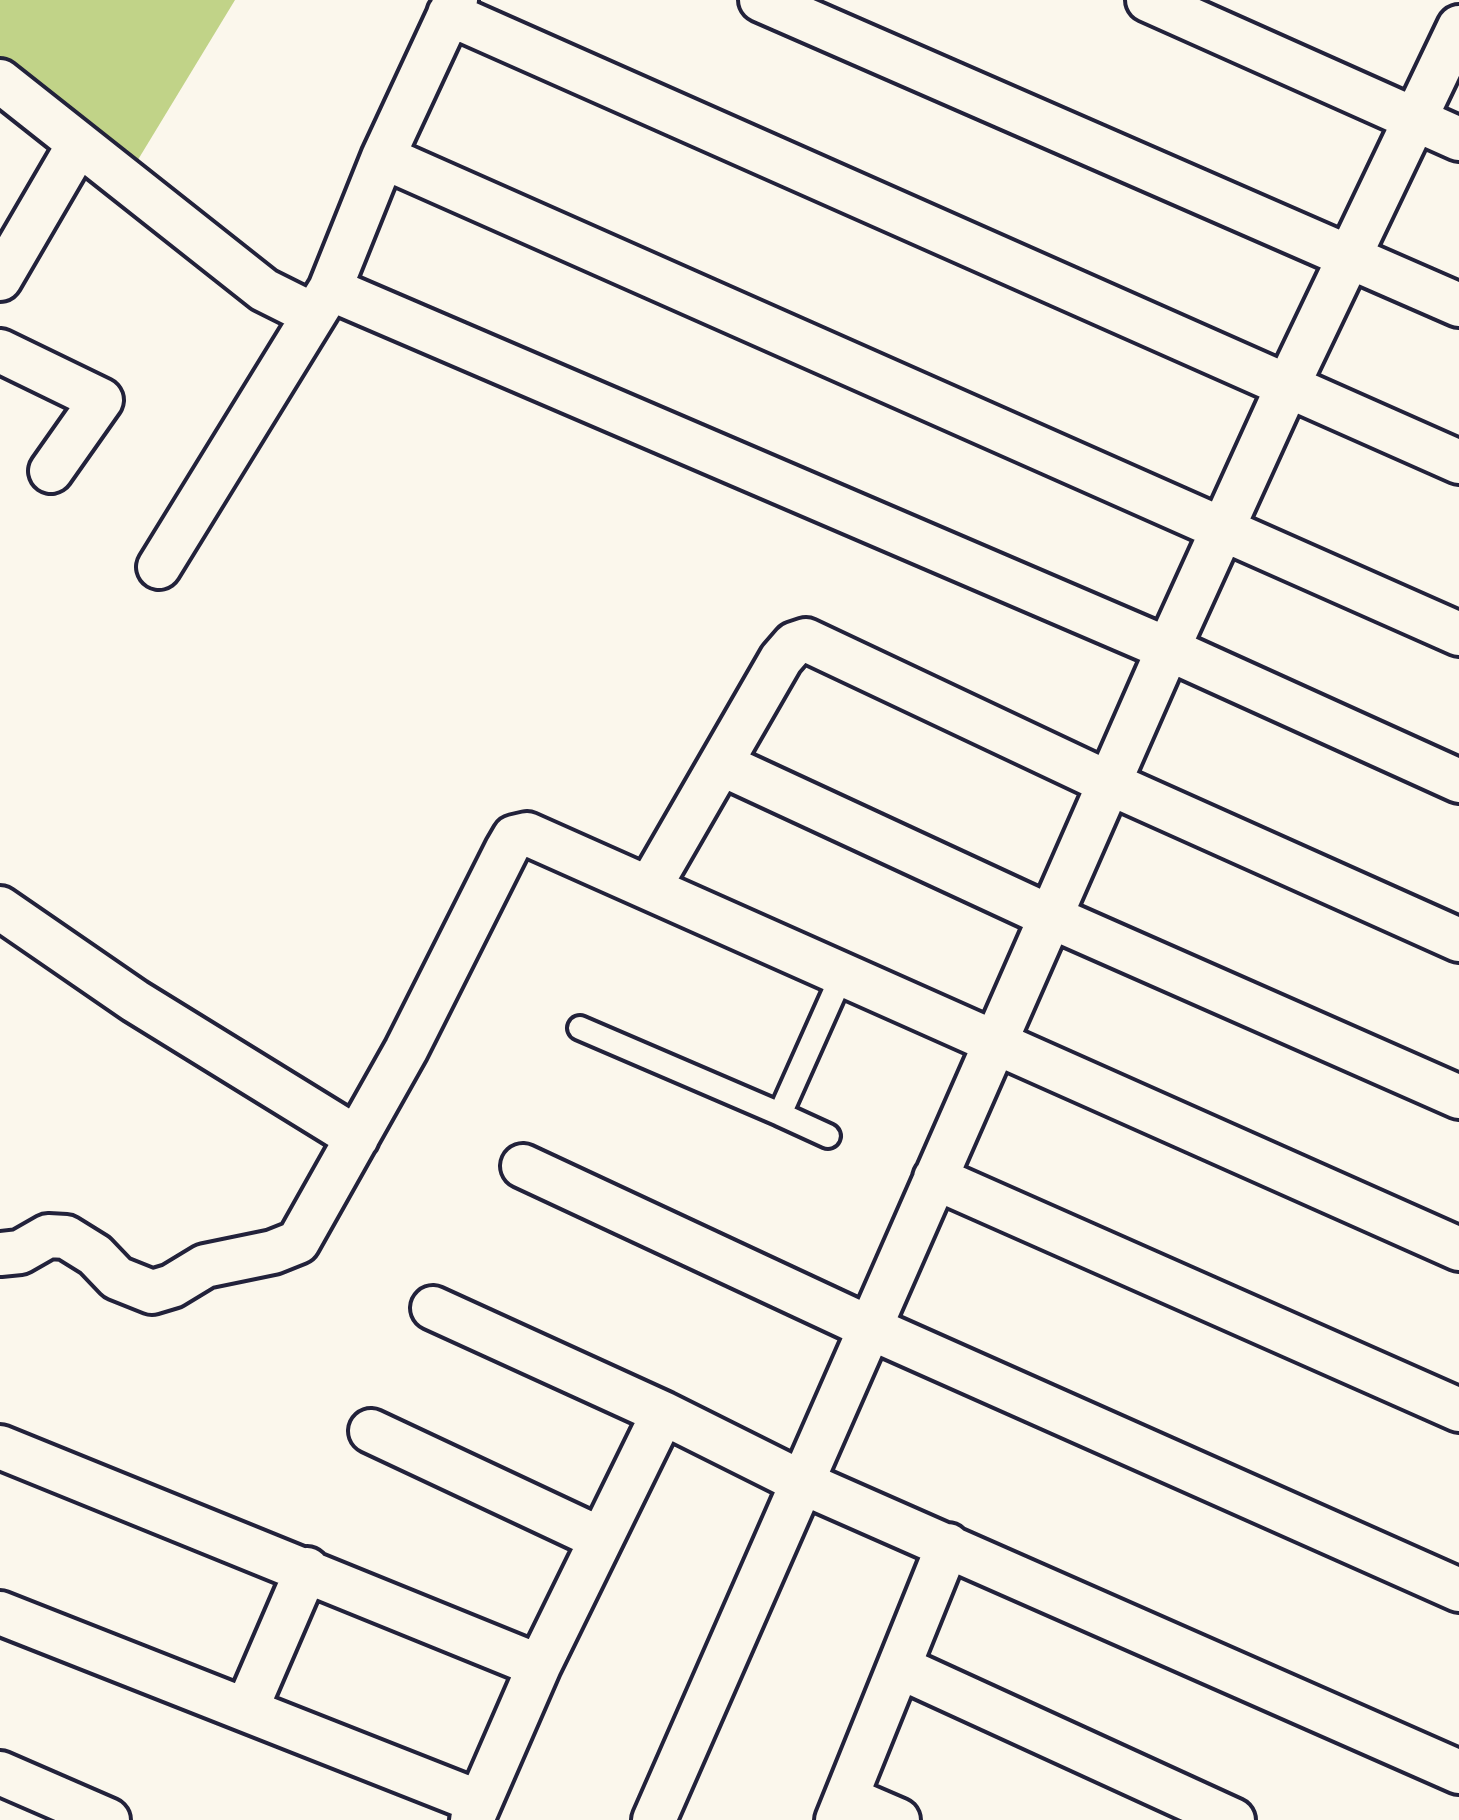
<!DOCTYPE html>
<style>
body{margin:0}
canvas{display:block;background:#fbf7ec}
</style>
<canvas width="1459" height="1820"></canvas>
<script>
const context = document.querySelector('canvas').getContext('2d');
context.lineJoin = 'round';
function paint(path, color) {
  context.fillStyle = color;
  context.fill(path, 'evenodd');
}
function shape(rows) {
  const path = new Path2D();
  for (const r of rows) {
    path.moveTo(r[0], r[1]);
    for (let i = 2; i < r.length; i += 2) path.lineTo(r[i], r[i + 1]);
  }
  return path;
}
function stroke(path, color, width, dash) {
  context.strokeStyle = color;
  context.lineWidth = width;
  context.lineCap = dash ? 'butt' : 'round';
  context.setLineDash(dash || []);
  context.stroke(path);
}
const green = shape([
 [0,0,235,0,136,163,0,71]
]);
const lane = shape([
 [580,1028,780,1114,842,975],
 [780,1114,828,1136]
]);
const street = shape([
 [761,0,1459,305],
 [1148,0,1459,139],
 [449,14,1459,462],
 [0,81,264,290,314,315],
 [383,157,1459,634],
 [0,279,78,145],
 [330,289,1168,649,1459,781],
 [0,351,101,400,51,471],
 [159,567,330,289,383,157,456,0],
 [721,764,1051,917,1459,1097],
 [649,888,781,659,794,644,806,640,1111,784,1459,940],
 [0,908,135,1001,357,1138],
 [523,1166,868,1327,1459,1590],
 [935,1178,1459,1410],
 [0,1254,20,1252,48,1236,66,1237,95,1255,117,1278,152,1292,172,1286,205,1266,273,1252,298,1242,406,1050,507,849,514,837,527,834,1459,1249],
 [433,1308,663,1413,801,1482,1459,1772],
 [371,1431,601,1539],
 [0,1447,539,1666],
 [0,1613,479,1802],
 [899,1667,1233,1820],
 [247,1708,307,1569],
 [0,1773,108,1820],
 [847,1798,898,1820],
 [472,1820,539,1666,663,1413],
 [654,1820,1168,649,1288,385,1459,27],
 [837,1820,948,1545]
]);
paint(green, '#c1d388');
stroke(lane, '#22223b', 30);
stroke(street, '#22223b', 50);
stroke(lane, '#fbf7ec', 22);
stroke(street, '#fbf7ec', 42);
</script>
